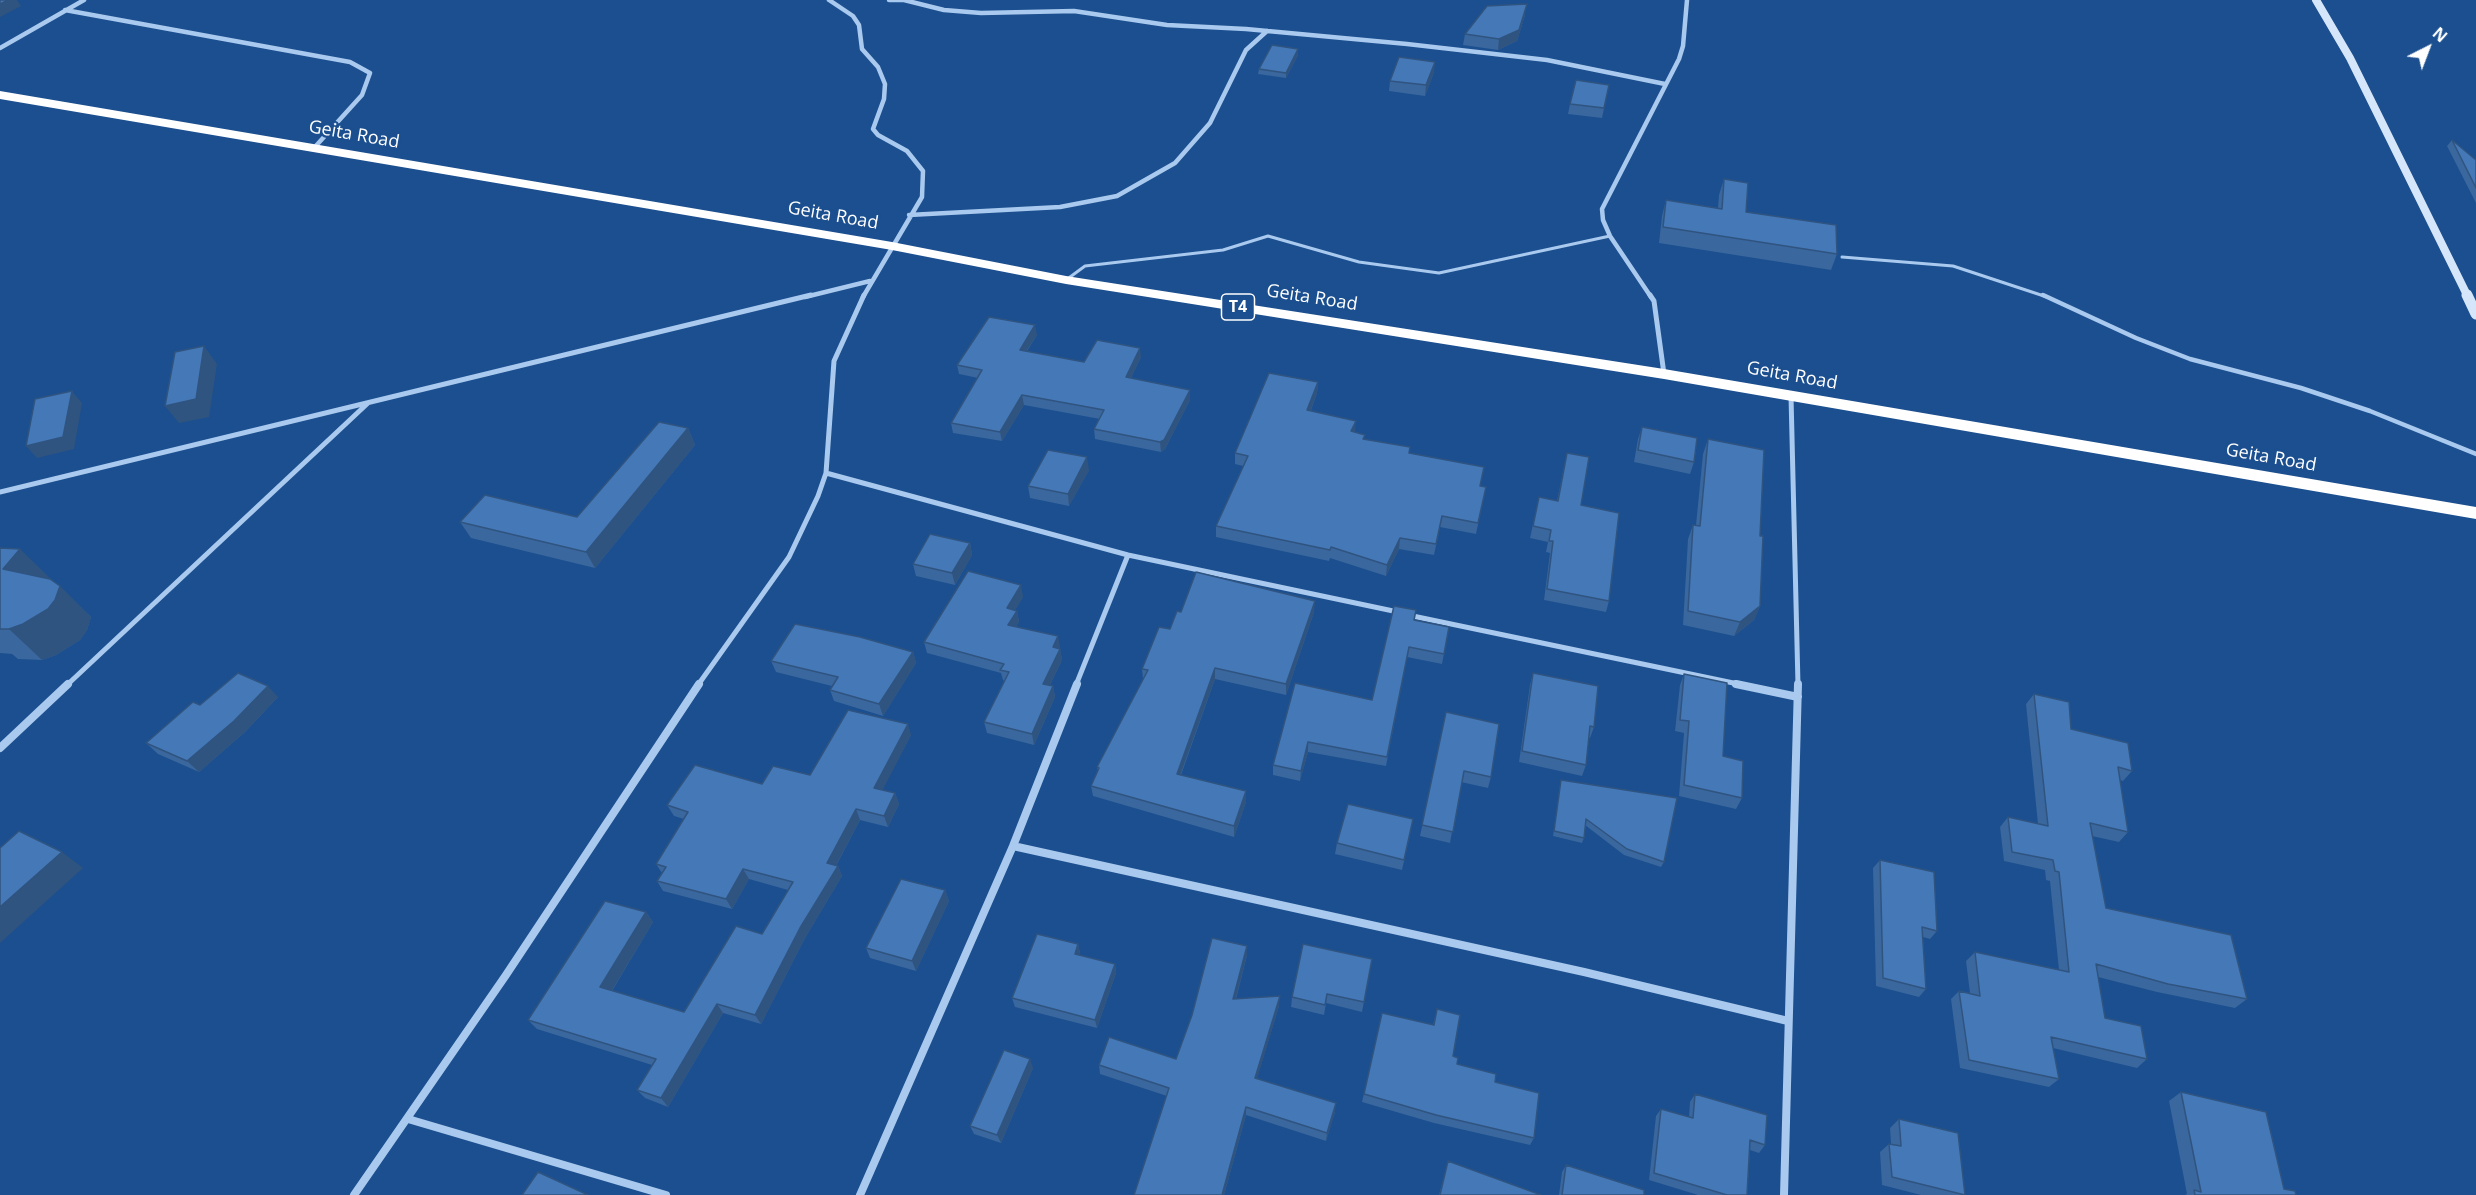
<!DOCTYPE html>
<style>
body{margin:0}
#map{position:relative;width:2476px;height:1195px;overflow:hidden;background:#1b4f8f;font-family:"Open Sans",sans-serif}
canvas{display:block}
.north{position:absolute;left:2398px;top:18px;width:60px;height:60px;-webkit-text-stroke:4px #1b4f8f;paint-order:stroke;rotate:42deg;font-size:16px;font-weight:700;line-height:24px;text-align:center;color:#fff}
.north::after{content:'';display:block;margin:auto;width:21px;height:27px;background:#fff;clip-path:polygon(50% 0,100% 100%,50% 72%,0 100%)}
</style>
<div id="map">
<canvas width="2476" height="1195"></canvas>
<div class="north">N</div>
</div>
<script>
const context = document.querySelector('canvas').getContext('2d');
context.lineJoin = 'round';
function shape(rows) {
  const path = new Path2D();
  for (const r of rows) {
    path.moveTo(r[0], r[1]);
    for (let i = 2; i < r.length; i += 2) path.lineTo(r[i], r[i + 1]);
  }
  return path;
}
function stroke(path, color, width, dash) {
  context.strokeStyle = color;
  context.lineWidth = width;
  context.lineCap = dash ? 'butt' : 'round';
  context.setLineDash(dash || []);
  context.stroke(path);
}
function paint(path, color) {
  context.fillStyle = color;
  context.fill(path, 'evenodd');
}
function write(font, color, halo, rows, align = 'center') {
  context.font = font + ' "Open Sans",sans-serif';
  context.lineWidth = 5;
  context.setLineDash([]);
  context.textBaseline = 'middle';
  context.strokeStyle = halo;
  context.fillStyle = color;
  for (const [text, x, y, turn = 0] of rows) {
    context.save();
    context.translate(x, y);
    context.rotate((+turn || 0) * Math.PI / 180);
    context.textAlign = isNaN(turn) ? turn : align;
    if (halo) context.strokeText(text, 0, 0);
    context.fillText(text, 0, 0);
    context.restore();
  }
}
const laneFar1 = shape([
 [1842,257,1953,266,2047,297],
 [1066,280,1085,266,1223,250,1268,236,1359,262,1439,273,1610,236]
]);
const lane = shape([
 [2043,295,2136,338,2190,359,2301,388,2370,411,2476,454]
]);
const streetFar2 = shape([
 [829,0,853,16,859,25,862,49,878,67,885,84,884,99,873,129,878,135,907,151,923,171,922,197,863,297],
 [889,0,906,0],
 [904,0,944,10,981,13,1074,11,1167,25,1246,29,1407,44,1547,60,1665,84],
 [65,10,350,62,370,73,362,95,314,148],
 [0,48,84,0],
 [909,215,1060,207,1117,196,1175,163,1210,123,1246,50,1267,31],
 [805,297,870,281],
 [1651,297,1610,236,1603,220,1602,209,1679,59,1683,46,1687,0]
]);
const streetFar1 = shape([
 [1650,295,1654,301,1664,374],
 [1791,396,1798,685],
 [826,473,1128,555,1398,612],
 [0,492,811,295],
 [1408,615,1743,685],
 [67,685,368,403],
 [698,685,789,557,818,496,826,473,834,361,864,295],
 [1076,685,1128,555]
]);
const street = shape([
 [1736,684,1798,697],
 [0,748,68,684],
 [1013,846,1584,972,1788,1021],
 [408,1119,666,1195],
 [354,1195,506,975,699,684],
 [860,1195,1013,846,1077,684],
 [1784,1195,1798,684]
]);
const secondaryFar1 = shape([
 [2316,0,2350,58,2468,297]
]);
const secondary = shape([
 [2467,295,2476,314]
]);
const highway = shape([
 [0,91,892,242,1066,276,1664,369,2476,507,2476,519,1664,379,1066,284,892,250,0,99,0,91]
]);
const wall = shape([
 [1525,15,1517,41,1498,50,1463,45,1465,34],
 [1298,49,1298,55,1286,78,1258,74,1259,69],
 [1434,72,1425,96,1389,91,1390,81],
 [1609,85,1602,118,1568,114,1570,104],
 [2452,140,2476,160,2476,203,2447,146],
 [1724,179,1746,212,1837,254,1831,270,1659,243,1662,216,1666,200,1718,208,1719,195],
 [1037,335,1027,351,1084,362,1141,357,1131,378,1190,400,1165,449,1161,452,1095,439,1094,429,1100,419,1024,405,1002,441,953,433,951,423,978,378,959,374,957,365],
 [1318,382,1317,393,1311,410,1354,432,1364,439,1409,453,1480,486,1486,487,1476,534,1440,527,1434,555,1399,549,1386,576,1330,558,1329,561,1216,537,1216,526,1243,466,1235,464,1235,453],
 [1642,427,1694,462,1690,474,1634,462,1638,439],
 [688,428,695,445,595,568,471,538,460,522,577,517],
 [1708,439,1760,536,1760,606,1754,620,1734,636,1683,625,1688,539,1693,525,1696,525,1703,454],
 [1567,453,1581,505,1609,601,1606,612,1544,600,1550,553,1546,552,1548,542,1530,538,1539,497,1557,501],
 [1089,470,1069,506,1030,498,1028,486],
 [970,543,972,555,955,585,916,576,913,564],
 [0,548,52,580,91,617,87,630,80,640,56,655,42,660,18,659,12,654,0,653],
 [1023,597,1015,610,1017,611,1019,622,1016,626,1060,647,1059,648,1060,649,1062,660,1050,685,1053,686,1055,697,1034,745,987,733,984,722,1004,681,1003,680,1001,673,927,653,924,642],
 [1181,612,1314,612,1286,695,1215,679,1181,775,1246,791,1246,802,1234,837,1093,796,1091,786,1098,771,1097,767,1143,679,1142,669,1170,629],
 [1414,620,1449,627,1442,664,1407,657,1386,766,1308,752,1300,781,1273,775,1273,765,1372,700],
 [913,652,916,663,883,716,834,701,830,690,832,686,776,672,771,661],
 [1533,673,1594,727,1590,738,1589,738,1586,765,1582,776,1519,762,1530,685],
 [1684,674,1742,798,1736,809,1679,796,1684,733,1675,731,1680,685],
 [2034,694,2071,729,2132,771,2123,781,2120,780,2128,832,2119,842,2092,836,2106,908,2247,999,2235,1008,2157,992,2098,977,2105,1018,2147,1059,2137,1068,2053,1048,2059,1079,2049,1087,1960,1068,1951,999,1959,991,1970,993,1966,961,1975,952,2059,970,2050,881,2046,880,2045,870,2004,861,2000,827,2008,817,2038,824,2026,704],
 [278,697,245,732,199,772,158,754,146,743,200,705],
 [1446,712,1491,777,1488,788,1461,782,1450,843,1420,836],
 [911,735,882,790,895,793,899,804,888,827,860,820,836,866,838,866,842,876,805,938,761,1024,723,1013,668,1107,645,1098,637,1090,652,1065,537,1029,528,1020,646,912,653,922,612,991,684,1012,762,934,788,890,749,879,732,909,663,891,657,881,662,873,656,864,684,819,674,816,667,805,762,784,810,775],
 [1561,780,1664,862,1661,867,1624,855,1585,825,1584,838,1582,843,1553,836,1560,786],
 [1411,830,1402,870,1335,854,1337,843],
 [1880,860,1937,931,1930,939,1923,937,1926,989,1919,997,1876,986,1873,868],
 [945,890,949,901,916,971,870,958,866,948],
 [1078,944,1080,953,1079,955,1115,964,1116,973,1097,1028,1015,1007,1012,998],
 [1247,955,1236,999,1279,1006,1257,1078,1335,1112,1326,1141,1246,1115,1224,1195,1134,1195,1167,1096,1100,1074,1099,1065,1176,1059],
 [1372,959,1362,1012,1326,1003,1324,1015,1291,1007,1292,997],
 [1437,1009,1453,1056,1457,1064,1495,1082,1534,1138,1530,1145,1434,1123,1362,1102,1382,1013,1433,1025],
 [1033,1068,1001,1143,974,1134,970,1126],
 [2181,1092,2284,1189,2296,1195,2185,1195,2187,1194,2169,1101],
 [1695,1094,1765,1145,1759,1153,1750,1150,1747,1195,1698,1195,1649,1180,1656,1116,1661,1109,1689,1117,1690,1102],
 [1899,1119,1965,1195,1921,1195,1882,1185,1880,1152,1889,1144,1891,1144,1890,1128],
 [1448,1161,1541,1195,1439,1195],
 [1566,1165,1644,1195,1559,1195,1562,1172]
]);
const shadedWall = shape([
 [8,0,17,0,21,6,0,17,0,4],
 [1527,4,1525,15,1517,41,1498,50,1499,39],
 [1298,49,1298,55,1286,78,1286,73],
 [1435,62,1434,72,1425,96,1426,85],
 [1035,325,1037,335,1021,359,1020,350],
 [204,346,217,364,209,417,179,423,165,406],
 [1140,348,1141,357,1127,386,1126,377],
 [1318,382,1317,393,1307,420,1307,410],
 [1190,390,1190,400,1165,449,1161,452,1160,442],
 [72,391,82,403,74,449,37,458,26,446],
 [1022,395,1024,405,1002,441,1000,432],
 [1356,421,1355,432,1350,442,1351,431],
 [688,428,695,445,595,568,586,552],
 [1087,457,1089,470,1069,506,1068,494],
 [1400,538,1399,549,1386,576,1387,565],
 [970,543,972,555,955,585,952,573],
 [20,549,52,580,3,569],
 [1021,585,1023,597,1010,619,1007,608],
 [60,586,91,617,87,630,80,640,56,655,42,660,9,629],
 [1315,601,1314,612,1286,695,1286,684],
 [1760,606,1754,620,1734,636,1740,622],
 [1017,611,1019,622,1010,636,1008,625],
 [1058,636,1060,647,1054,658,1053,647],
 [1060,649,1062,660,1045,695,1043,684],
 [913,652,916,663,883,716,879,704],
 [1215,668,1215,679,1177,784,1177,774],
 [268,686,278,697,245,732,199,772,187,761],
 [1053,686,1055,697,1034,745,1032,734],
 [908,724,911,735,878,799,874,788],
 [1308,742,1308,752,1300,781,1301,771],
 [1246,791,1246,802,1234,837,1234,826],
 [895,793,899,804,888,827,884,816],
 [856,809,860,820,832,873,827,863],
 [62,852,83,868,0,943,0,907],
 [838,866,842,876,805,938,761,1024,755,1015,800,928],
 [743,869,749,879,732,909,726,899],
 [945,890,949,901,916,971,912,961],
 [646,912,653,922,608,997,600,987],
 [1078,944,1080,953,1077,963,1075,954],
 [1247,946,1247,955,1233,1009,1233,999],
 [1115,964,1116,973,1097,1028,1095,1020],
 [1280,996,1279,1006,1255,1086,1255,1078],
 [717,1004,723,1013,668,1107,661,1098],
 [1030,1059,1033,1068,1001,1143,997,1135],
 [1336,1103,1335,1112,1326,1141,1327,1133],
 [1246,1107,1246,1115,1224,1195,1222,1195]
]);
const building = shape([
 [0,0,8,0,0,4,0,0],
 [1527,4,1519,30,1499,39,1465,34,1487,6,1527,4],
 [1272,45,1298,49,1286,73,1259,69,1272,45],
 [1399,57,1435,62,1426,85,1390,81,1399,57],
 [1576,80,1609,85,1604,108,1570,104,1576,80],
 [2452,140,2476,160,2476,188,2452,140],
 [1724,179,1748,183,1746,212,1836,225,1837,254,1663,227,1666,200,1722,209,1724,179],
 [989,317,1035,325,1020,350,1084,362,1097,340,1140,348,1126,377,1190,390,1164,440,1160,442,1094,429,1104,410,1022,395,1000,432,951,423,982,370,957,365,989,317],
 [204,346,196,399,165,406,175,352,204,346],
 [1269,373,1318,382,1307,410,1356,421,1351,431,1365,435,1363,439,1410,447,1409,453,1484,467,1480,486,1486,487,1478,523,1442,516,1436,544,1400,538,1387,565,1331,547,1330,550,1216,526,1248,456,1235,453,1269,373],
 [72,391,63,437,26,446,35,399,72,391],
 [659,422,688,428,586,552,460,522,485,495,577,517,659,422],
 [1642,427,1697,438,1694,462,1638,450,1642,427],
 [1708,439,1764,450,1760,536,1763,536,1760,606,1740,622,1688,611,1693,525,1700,526,1708,439],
 [1048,450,1087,457,1068,494,1028,486,1048,450],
 [1567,453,1589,457,1581,505,1619,513,1609,601,1547,589,1553,541,1549,541,1551,530,1533,526,1539,497,1558,501,1567,453],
 [930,534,970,543,952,573,913,564,930,534],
 [0,548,20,549,3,569,50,579,60,586,55,600,48,609,23,624,9,629,0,629,0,548],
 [968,571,1021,585,1007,608,1017,611,1008,625,1058,636,1053,647,1060,649,1043,684,1053,686,1032,734,984,722,1009,672,1000,670,1004,664,924,642,968,571],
 [1196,572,1315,601,1286,684,1215,668,1177,774,1246,791,1234,826,1091,786,1099,768,1097,767,1148,670,1142,669,1159,627,1170,629,1177,611,1181,612,1196,572],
 [1394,606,1416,610,1414,620,1449,627,1444,654,1409,647,1387,757,1308,742,1301,771,1273,765,1295,683,1372,700,1394,606],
 [795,624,860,637,913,652,879,704,830,690,838,677,771,661,795,624],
 [238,673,268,686,234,721,187,761,146,743,193,702,200,705,238,673],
 [1533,673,1598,686,1594,727,1590,726,1586,765,1522,751,1533,673],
 [1684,674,1727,683,1723,756,1743,761,1742,798,1684,785,1689,721,1680,720,1684,674],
 [2034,694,2069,702,2071,729,2128,743,2132,771,2118,767,2128,832,2090,823,2106,908,2231,935,2247,999,2168,984,2096,964,2105,1018,2141,1026,2147,1059,2051,1037,2059,1079,1969,1060,1959,991,1980,996,1975,952,2069,972,2059,872,2055,871,2053,860,2012,852,2008,817,2048,826,2034,694],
 [848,710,908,724,874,788,895,793,884,816,856,809,827,863,838,866,800,928,755,1015,717,1004,661,1098,637,1090,656,1059,528,1020,605,901,646,912,600,987,684,1012,736,926,762,934,793,882,743,869,726,899,657,881,666,867,656,864,688,812,667,805,695,765,762,784,773,766,810,775,848,710],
 [1446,712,1499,724,1491,777,1464,771,1453,832,1422,825,1446,712],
 [1561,780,1677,798,1664,862,1627,849,1586,819,1584,838,1554,831,1561,780],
 [1348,804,1413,819,1404,860,1337,843,1348,804],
 [19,831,62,852,0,907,0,848,19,831],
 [1880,860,1934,872,1937,931,1922,927,1926,989,1883,978,1880,860],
 [901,879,945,890,912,961,866,948,901,879],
 [1037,934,1078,944,1075,954,1115,964,1095,1020,1012,998,1037,934],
 [1212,938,1247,946,1233,999,1280,996,1255,1078,1336,1103,1327,1133,1246,1107,1222,1195,1134,1195,1169,1088,1099,1065,1109,1037,1176,1059,1192,1015,1212,938],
 [1303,944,1372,959,1364,1002,1327,994,1325,1005,1292,997,1303,944],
 [1437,1009,1460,1015,1453,1056,1458,1058,1457,1064,1496,1074,1495,1082,1539,1093,1534,1138,1436,1115,1364,1094,1382,1013,1434,1025,1437,1009],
 [1004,1050,1030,1059,997,1135,970,1126,1004,1050],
 [2181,1092,2266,1112,2284,1189,2295,1191,2296,1195,2195,1195,2194,1190,2201,1192,2181,1092],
 [1695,1094,1767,1115,1765,1145,1750,1140,1747,1195,1727,1195,1654,1173,1661,1109,1693,1118,1695,1094],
 [1899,1119,1958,1133,1965,1195,1892,1177,1889,1144,1901,1146,1899,1119],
 [1448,1161,1541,1195,1440,1195,1448,1161],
 [1566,1165,1644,1190,1644,1195,1562,1195,1566,1165],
 [538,1172,588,1195,522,1195,538,1172]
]);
const shields = [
 [1238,307,33]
];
const shieldNames = [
 ["T4",1238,307]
];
const streetNames = [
 ["Geita Road",354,135,10],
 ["Geita Road",833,216,10],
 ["Geita Road",1312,298,9],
 ["Geita Road",1792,376,10],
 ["Geita Road",2271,458,10]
];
stroke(laneFar1, '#a9c9ee', 3);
stroke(lane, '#a9c9ee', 4.5);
stroke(streetFar2, '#a9c9ee', 4.5);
stroke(streetFar1, '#a9c9ee', 5);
stroke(street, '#a9c9ee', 8);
stroke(secondaryFar1, '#d6e6fa', 8);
stroke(secondary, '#d6e6fa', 11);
paint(highway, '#fff');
paint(wall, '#3a679d');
paint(shadedWall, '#305480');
paint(building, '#4478b7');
stroke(building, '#305480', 1.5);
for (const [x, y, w] of shields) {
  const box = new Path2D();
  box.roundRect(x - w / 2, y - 13, w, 26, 4.5);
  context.fillStyle = '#1b4f8f';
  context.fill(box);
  stroke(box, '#fff', 1.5);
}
write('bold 16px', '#fff', null, shieldNames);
write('18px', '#fff', '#1b4f8f', streetNames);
</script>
